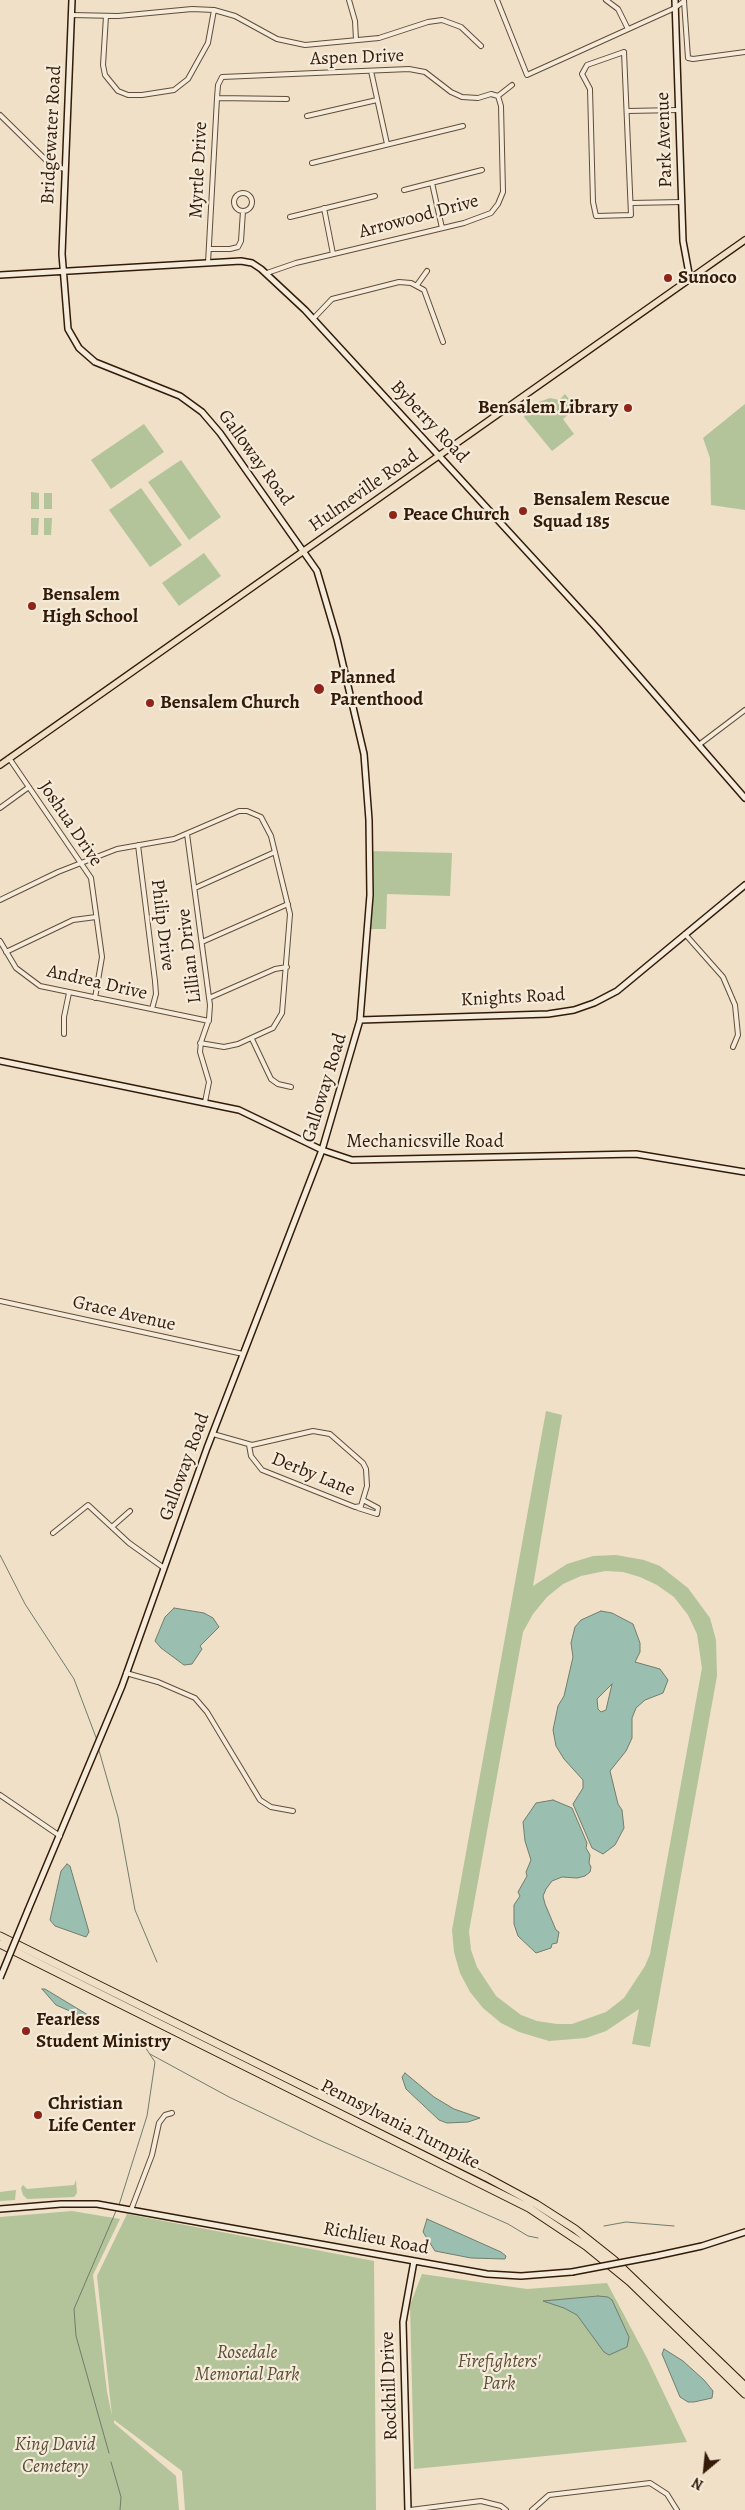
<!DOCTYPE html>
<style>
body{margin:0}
#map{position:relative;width:745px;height:2510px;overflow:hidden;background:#efe0c7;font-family:Alegreya,serif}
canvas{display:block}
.north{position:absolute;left:680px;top:2445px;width:50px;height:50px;-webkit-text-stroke:4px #f5ebdb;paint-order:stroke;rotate:208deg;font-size:14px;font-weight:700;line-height:20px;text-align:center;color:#331b08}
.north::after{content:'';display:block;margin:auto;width:18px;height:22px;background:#331b08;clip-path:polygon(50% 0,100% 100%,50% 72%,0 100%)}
</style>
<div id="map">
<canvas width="745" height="2510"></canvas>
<div class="north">N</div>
</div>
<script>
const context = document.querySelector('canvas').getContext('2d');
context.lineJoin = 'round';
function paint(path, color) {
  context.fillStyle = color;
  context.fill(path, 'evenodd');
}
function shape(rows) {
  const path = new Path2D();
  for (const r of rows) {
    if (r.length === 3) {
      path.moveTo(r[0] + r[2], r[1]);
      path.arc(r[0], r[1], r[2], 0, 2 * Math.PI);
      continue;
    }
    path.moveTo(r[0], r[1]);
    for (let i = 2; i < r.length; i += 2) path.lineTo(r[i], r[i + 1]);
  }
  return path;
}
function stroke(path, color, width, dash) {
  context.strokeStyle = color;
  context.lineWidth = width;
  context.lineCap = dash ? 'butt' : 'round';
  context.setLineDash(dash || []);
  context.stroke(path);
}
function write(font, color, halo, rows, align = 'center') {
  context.font = font + ' Alegreya,serif';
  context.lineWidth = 4.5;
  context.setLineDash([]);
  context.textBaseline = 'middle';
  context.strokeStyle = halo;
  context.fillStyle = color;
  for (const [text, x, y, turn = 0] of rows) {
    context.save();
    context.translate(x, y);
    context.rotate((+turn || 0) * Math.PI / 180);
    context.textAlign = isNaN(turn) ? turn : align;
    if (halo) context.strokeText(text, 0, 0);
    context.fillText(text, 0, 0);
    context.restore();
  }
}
const green = shape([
 [565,394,576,408,563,419,574,434,552,451,524,417,527,409,533,404,550,398,559,400],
 [745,404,745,510,711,505,710,458,703,438],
 [144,424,164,452,111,489,91,460],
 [181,460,221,517,189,540,148,482],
 [141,488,182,545,150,567,109,510],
 [31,492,39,493,39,509,31,509],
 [44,493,52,493,52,509,44,509],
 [31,518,39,518,38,535,31,535],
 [44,518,52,518,51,535,44,535],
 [204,553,221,576,179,606,162,583],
 [369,851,452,853,450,896,387,894,386,929,368,929],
 [546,1411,562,1415,533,1586,567,1564,593,1556,616,1555,644,1560,660,1566,688,1588,710,1618,716,1640,717,1676,650,2047,632,2044,639,2009,606,2031,586,2038,549,2041,519,2032,501,2023,483,2008,470,1992,460,1973,454,1952,452,1930],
 [605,1571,623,1572,640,1577,657,1585,674,1597,688,1615,697,1634,702,1668,650,1954,645,1966,624,1998,606,2012,572,2024,557,2024,537,2021,521,2015,496,1996,477,1967,471,1950,469,1931,523,1632,533,1614,547,1597,563,1584,581,1576],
 [76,2180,77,2193,74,2197,27,2199,23,2195,21,2188,23,2185,27,2189,74,2185],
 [16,2190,15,2200,0,2201,0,2192],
 [72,2211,120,2219,93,2275,107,2392,112,2416,97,2276,127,2214,374,2261,376,2510,185,2510,182,2471,114,2420,114,2423,176,2476,179,2510,0,2510,0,2217],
 [422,2274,527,2289,607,2283,647,2358,687,2442,414,2469,410,2305]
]);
const water = shape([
 [174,1608,204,1613,213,1618,219,1627,200,1646,202,1649,192,1664,184,1665,161,1648,155,1641,165,1617,174,1608],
 [601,1611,612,1613,633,1624,640,1643,640,1652,635,1662,660,1669,668,1680,663,1693,645,1700,636,1708,632,1718,632,1738,626,1751,610,1771,618,1804,622,1810,624,1828,615,1845,603,1854,592,1848,573,1804,583,1788,583,1780,564,1759,556,1746,553,1730,558,1706,564,1696,573,1657,571,1643,575,1627,581,1620,601,1611],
 [612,1684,606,1710,601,1712,598,1709,597,1699,612,1684],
 [553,1800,572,1808,587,1843,586,1848,590,1855,589,1863,591,1867,590,1872,585,1876,577,1878,562,1877,552,1881,546,1889,543,1896,545,1904,556,1930,559,1932,557,1943,552,1944,551,1948,536,1953,518,1936,514,1924,514,1905,520,1896,518,1892,527,1876,526,1872,531,1860,525,1841,523,1822,536,1803,553,1800],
 [67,1864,70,1866,89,1932,86,1937,55,1926,50,1920,61,1871,67,1864],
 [42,1989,45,1989,98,2021,95,2022,56,2005,42,1989],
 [405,2073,434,2097,454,2109,480,2118,468,2122,447,2123,439,2120,406,2089,402,2077,405,2073],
 [427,2219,501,2252,506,2256,505,2259,471,2258,435,2251,423,2232,427,2219],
 [598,2296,608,2297,612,2300,629,2337,627,2347,609,2355,604,2352,577,2315,564,2308,543,2301,598,2296],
 [664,2349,683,2361,704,2380,713,2391,712,2398,694,2402,688,2402,680,2397,662,2354,664,2349]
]);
const stream = shape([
 [0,1555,25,1604,74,1679,97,1740],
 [98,1747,118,1817,135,1910,157,1962],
 [150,2054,229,2097,319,2140,508,2224,528,2236,538,2238],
 [119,2205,147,2116,155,2062,145,2047],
 [604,2226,626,2222,674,2226],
 [109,2453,76,2336,74,2309,116,2211],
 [111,2462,121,2497,120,2510]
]);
const street = shape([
 [349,0,355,21,356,40],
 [497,0,527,75,675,8,684,1],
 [606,0,618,9,628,29],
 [684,1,688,58,693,59,745,52],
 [71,15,118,16,192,9,214,10,235,16,277,39,305,45,379,38,428,22,442,20,461,27,481,46],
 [106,16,103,65,105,75,118,91,128,95,142,95,174,90,188,79,208,43,214,10],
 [624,52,631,215,596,216,593,202,590,89,582,74,587,65,624,52],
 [371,71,387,144],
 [498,96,512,85],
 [217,98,287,99],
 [627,111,679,110],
 [0,115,48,162,56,167,65,169],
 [307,116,377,100],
 [312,163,463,126],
 [432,183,442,228],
 [404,190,482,170],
 [243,202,9],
 [631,203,682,202],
 [324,208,333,254],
 [290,217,375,196],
 [209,249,230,249,238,247,241,241,243,211],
 [208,263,217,98,218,85,222,77,409,69,425,72,451,92,462,97,478,98,491,94,498,96],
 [267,273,296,263,464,223,491,213,498,204,503,192,501,106,498,96],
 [417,285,427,271],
 [313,319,332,299,399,282,411,283,424,290,443,342],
 [700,744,745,710],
 [9,758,91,878,102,957,95,998],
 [0,808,29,787],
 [187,834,210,1005,209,1019,201,1042,200,1052,209,1082,205,1102],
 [138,845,155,981,156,994,152,1009],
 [195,888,275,852],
 [0,900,58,872,117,849,174,839,239,811,247,811,261,817,271,836,290,914,282,1013,273,1028,238,1044,224,1047,200,1043],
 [685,934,723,977,735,1005,738,1035,733,1047],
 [0,941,16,968,40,986,209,1021],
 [202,942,288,904],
 [6,952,73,920,96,917],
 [209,998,275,969,287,967],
 [64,1034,64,1017,69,993],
 [252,1039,271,1079,278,1084,291,1087],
 [0,1301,243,1354],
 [213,1434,252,1445,313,1431,330,1434,363,1463,366,1469,367,1486,361,1506,355,1507,262,1470,251,1456,249,1445],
 [358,1508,377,1514,378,1508,363,1500],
 [113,1526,130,1511],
 [53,1533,88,1505,129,1543,164,1568],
 [126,1673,158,1682,195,1698,207,1712,260,1800,271,1807,293,1811],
 [0,1795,60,1836],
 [131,2210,152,2155,159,2123,165,2115,172,2113],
 [410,2510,481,2501,501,2506,506,2510],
 [532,2510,549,2495,650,2483,667,2494,677,2510]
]);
const secondary = shape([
 [675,0,683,241,690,279],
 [0,275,241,261,252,263,261,269,305,310,497,519,597,628,745,798],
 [360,1020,548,1014,574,1010,594,1003,617,991,745,885],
 [0,1061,239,1110,322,1150,352,1160,636,1154,745,1172],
 [28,1910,122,1686,207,1448,322,1150,360,1020,370,895,369,820,364,754,337,639,317,571,220,433,202,412,180,396,95,362,79,348,68,329,62,254,72,0],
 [0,2209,61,2204,97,2204,487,2274,521,2276,572,2272],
 [656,2256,702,2246,745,2232],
 [408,2510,403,2322,414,2261]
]);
const primary = shape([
 [0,765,745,240]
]);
const highway = shape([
 [0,1936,486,2177,536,2204,575,2229,614,2260,745,2386],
 [0,1944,529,2208,586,2246,630,2282,745,2394]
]);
const secondaryBridge = shape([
 [0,1978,28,1910],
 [572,2272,656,2256]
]);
const markers = [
 [668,278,5,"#8f2418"],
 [628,408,5,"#8f2418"],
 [523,511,5,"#8f2418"],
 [393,515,5,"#8f2418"],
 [32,606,5,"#8f2418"],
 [319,689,6,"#8f2418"],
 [150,703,5,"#8f2418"],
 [26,2031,5,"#8f2418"],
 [38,2115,5,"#8f2418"]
];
const streetNames = [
 ["Aspen Drive",357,58,-2],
 ["Bridgewater Road",52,135,-87],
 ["Park Avenue",665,140,-92],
 ["Myrtle Drive",199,170,-87],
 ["Arrowood Drive",419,217,-15],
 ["Byberry Road",429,422,47],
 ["Galloway Road",255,458,54],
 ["Hulmeville Road",364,491,-35],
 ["Joshua Drive",70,824,56],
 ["Philip Drive",162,925,83],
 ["Lillian Drive",190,956,-97],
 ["Andrea Drive",97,983,13],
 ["Knights Road",513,998,-3],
 ["Galloway Road",325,1088,-73],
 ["Mechanicsville Road",425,1142],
 ["Grace Avenue",124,1314,13],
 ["Galloway Road",185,1467,-70],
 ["Derby Lane",313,1475,22],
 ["Pennsylvania Turnpike",400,2125,27],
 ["Richlieu Road",376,2239,11],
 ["Rockhill Drive",390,2386,-92]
];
const poiNames = [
 ["Sunoco",678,278],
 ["Bensalem Library",618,408,"right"],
 ["Bensalem Rescue",533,500],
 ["Squad 185",533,522],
 ["Peace Church",403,515],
 ["Bensalem",42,595],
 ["High School",42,617],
 ["Planned",330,678],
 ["Parenthood",330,700],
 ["Bensalem Church",160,703],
 ["Fearless",36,2020],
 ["Student Ministry",36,2042],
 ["Christian",48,2104],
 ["Life Center",48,2126]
];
const parkNames = [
 ["Rosedale",247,2353],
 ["Memorial Park",247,2375],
 ["Firefighters'",499,2362],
 ["Park",499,2384],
 ["King David",55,2445],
 ["Cemetery",55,2467]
];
paint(green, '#b3c39a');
paint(water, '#9abeb0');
stroke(water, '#717d6d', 1);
stroke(stream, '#717d6d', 1);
stroke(street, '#624c38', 6);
stroke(secondary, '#331b08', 8);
stroke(primary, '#331b08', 8);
stroke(highway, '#331b08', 9);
stroke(street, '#f5ebdb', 4);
stroke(secondary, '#f5ebdb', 5);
stroke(primary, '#efe0c7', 5.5);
stroke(highway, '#efe0c7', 7);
stroke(secondaryBridge, '#331b08', 8, []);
stroke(secondaryBridge, '#f5ebdb', 5);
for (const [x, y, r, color] of markers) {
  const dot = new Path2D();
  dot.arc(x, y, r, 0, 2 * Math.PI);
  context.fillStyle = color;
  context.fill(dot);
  stroke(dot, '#f5ebdb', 2);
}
write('19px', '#331b08', '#f5ebdb', streetNames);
write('bold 19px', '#331b08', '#f5ebdb', poiNames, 'left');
write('italic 19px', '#594d34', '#f5ebdb', parkNames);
</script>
